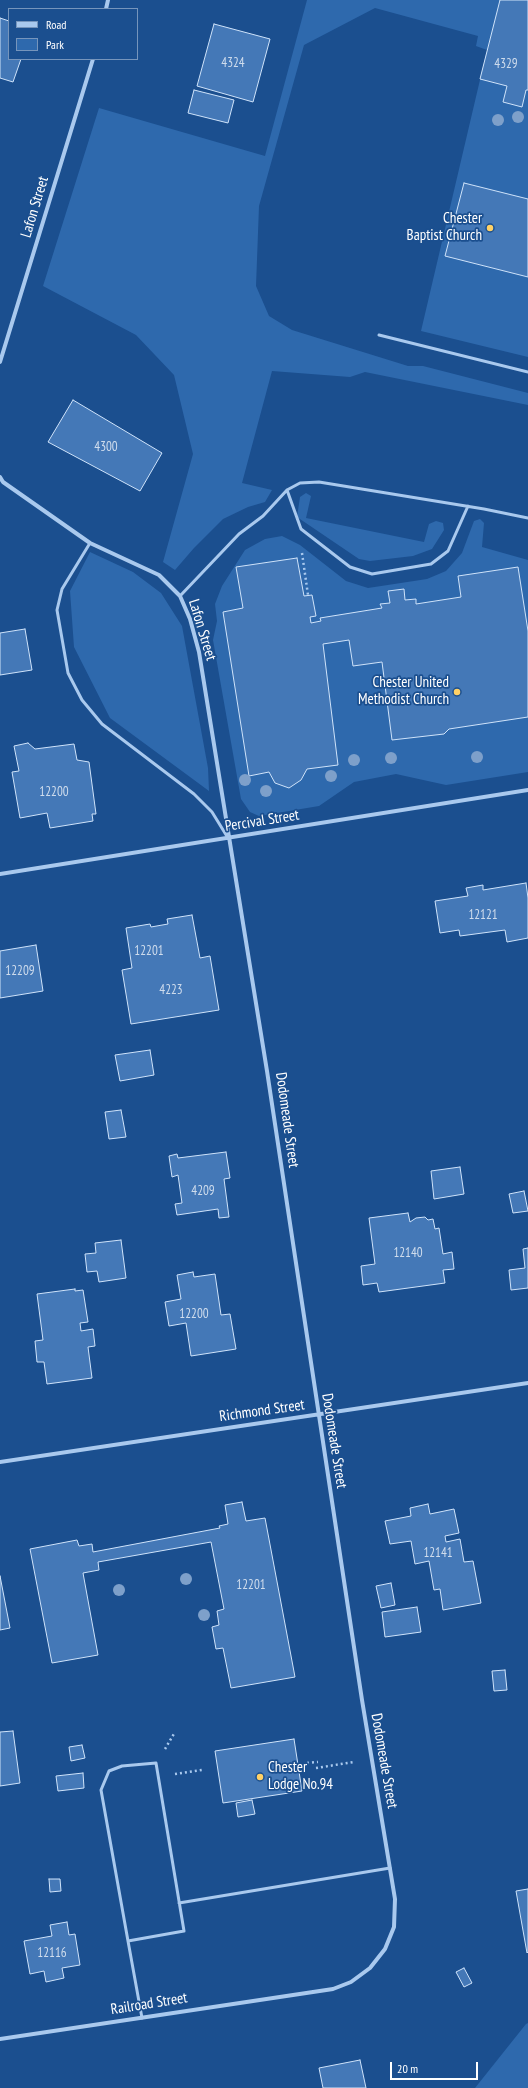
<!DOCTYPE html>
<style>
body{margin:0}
#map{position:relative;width:528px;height:2088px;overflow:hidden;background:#1b4f8f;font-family:"PT Sans Narrow",sans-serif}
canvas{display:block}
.legend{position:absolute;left:8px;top:8px;width:130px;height:52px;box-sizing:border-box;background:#1b4f8f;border:1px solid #7695bc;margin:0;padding:5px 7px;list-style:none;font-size:12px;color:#fff}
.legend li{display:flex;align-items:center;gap:8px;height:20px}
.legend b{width:20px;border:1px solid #7695bc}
.scale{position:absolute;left:390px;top:2062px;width:88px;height:18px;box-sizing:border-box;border:2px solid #fff;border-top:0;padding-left:5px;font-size:12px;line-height:14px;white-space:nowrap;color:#fff;-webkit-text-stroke:3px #1b4f8f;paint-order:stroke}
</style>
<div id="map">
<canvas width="528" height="2088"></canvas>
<ul class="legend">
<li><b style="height:5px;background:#a9c9ee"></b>Road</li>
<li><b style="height:11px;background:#2e69ad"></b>Park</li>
</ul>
<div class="scale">20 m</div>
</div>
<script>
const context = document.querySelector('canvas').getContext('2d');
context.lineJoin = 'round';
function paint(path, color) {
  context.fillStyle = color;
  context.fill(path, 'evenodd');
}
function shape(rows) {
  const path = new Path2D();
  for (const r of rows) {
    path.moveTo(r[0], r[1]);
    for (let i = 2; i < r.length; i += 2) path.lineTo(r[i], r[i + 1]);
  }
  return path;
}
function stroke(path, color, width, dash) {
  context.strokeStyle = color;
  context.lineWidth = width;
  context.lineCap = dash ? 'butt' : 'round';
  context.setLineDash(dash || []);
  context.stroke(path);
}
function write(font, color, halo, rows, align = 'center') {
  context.font = font + ' "PT Sans Narrow",sans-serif';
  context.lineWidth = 3.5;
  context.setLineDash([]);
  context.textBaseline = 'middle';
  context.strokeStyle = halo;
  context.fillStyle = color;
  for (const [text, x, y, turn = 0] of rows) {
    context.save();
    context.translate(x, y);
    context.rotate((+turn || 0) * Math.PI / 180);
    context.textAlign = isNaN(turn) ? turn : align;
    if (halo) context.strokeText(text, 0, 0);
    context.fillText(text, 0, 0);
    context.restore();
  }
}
const green = shape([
 [307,0,528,0,528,357,421,331,487,50,476,46,478,36,375,8,304,45,259,206,256,286,269,316,292,330,408,366,423,366,528,393,528,405,365,372,350,377,272,371,242,483,272,490,265,502,248,507,223,519,194,548,175,570,163,562,193,454,174,375,136,335,43,286,99,108,265,156],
 [306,493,311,496,306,518,424,542,429,524,436,521,443,523,444,530,432,549,413,556,370,561,359,559,297,517,300,497],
 [480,519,484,523,482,547,528,560,528,772,446,785,396,774,354,782,319,806,259,816,250,812,241,799,213,640,217,621,215,604,222,586,245,550,265,539,282,536,300,545,346,581,368,588,427,579,446,571,462,553,474,521],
 [90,552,133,572,161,593,182,626,208,768,209,791,110,718,74,647,70,591],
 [528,2023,528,2088,475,2088,526,2024]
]);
const building = shape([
 [500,0,528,0,528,90,526,90,522,107,503,102,507,86,480,79,500,0],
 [0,18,9,21,9,59,21,59,13,82,0,78,0,18],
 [214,24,270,39,253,102,197,86,214,24],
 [194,90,234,100,228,123,188,113,194,90],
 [464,183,528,199,528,277,445,256,464,183],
 [73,400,162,453,140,491,48,442,73,400],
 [297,558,304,596,312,595,316,616,310,617,311,623,321,621,320,618,382,608,380,604,390,603,388,591,404,589,405,600,416,599,416,604,461,597,458,576,518,567,528,631,528,717,449,729,444,734,392,740,382,662,353,666,349,640,323,644,338,765,307,769,301,780,289,788,275,783,269,772,249,776,223,612,243,608,236,567,297,558],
 [25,629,32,670,0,675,0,633,25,629],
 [28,743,35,749,74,744,77,760,89,762,96,814,92,814,93,821,50,828,47,813,20,818,12,772,19,771,14,746,28,743],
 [526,883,528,898,528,938,507,942,505,930,460,936,459,930,440,933,435,901,468,896,466,888,483,885,483,890,526,883],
 [192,915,200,958,210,956,219,1010,131,1024,122,970,132,968,126,928,150,924,151,927,168,924,167,919,192,915],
 [36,945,43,991,0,998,0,951,36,945],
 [150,1050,154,1075,120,1081,115,1055,150,1050],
 [121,1110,126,1137,109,1139,105,1112,121,1110],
 [226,1152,230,1178,224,1179,229,1217,219,1218,218,1209,177,1215,175,1204,182,1203,178,1175,172,1177,169,1156,177,1154,178,1158,226,1152],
 [460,1167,464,1194,434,1199,431,1171,460,1167],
 [524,1191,528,1211,513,1213,509,1194,524,1191],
 [408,1213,410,1222,416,1218,425,1217,428,1220,433,1219,435,1229,439,1228,443,1254,452,1252,454,1269,443,1270,445,1283,379,1292,377,1283,363,1285,361,1266,375,1264,369,1218,408,1213],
 [121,1240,126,1278,99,1282,97,1271,87,1272,85,1254,96,1253,95,1243,121,1240],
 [528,1248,528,1288,511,1290,509,1270,525,1268,523,1249,528,1248],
 [193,1272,194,1277,215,1274,221,1315,230,1314,236,1349,191,1356,186,1323,169,1326,165,1302,181,1299,177,1275,193,1272],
 [75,1289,75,1291,83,1290,88,1322,80,1323,81,1331,93,1329,95,1346,88,1347,92,1378,47,1384,44,1362,37,1362,35,1341,43,1340,37,1294,75,1289],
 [242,1502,246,1521,265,1518,295,1677,231,1688,223,1648,216,1649,212,1627,219,1625,217,1611,224,1609,211,1542,98,1562,99,1570,83,1573,98,1655,52,1663,30,1549,77,1540,79,1546,92,1544,93,1552,220,1528,219,1526,228,1524,225,1505,242,1502],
 [428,1504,430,1514,454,1509,459,1533,445,1536,446,1542,460,1539,464,1562,473,1561,481,1603,443,1610,440,1589,434,1590,429,1561,415,1564,411,1541,390,1544,385,1521,411,1516,410,1508,428,1504],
 [0,1576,10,1628,0,1630,0,1576],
 [391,1583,395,1605,381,1608,376,1586,391,1583],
 [417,1607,421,1632,385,1637,382,1612,417,1607],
 [505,1670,507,1690,494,1691,492,1671,505,1670],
 [13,1731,20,1783,0,1786,0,1732,13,1731],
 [294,1739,302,1791,223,1803,215,1751,294,1739],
 [82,1745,85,1758,71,1761,69,1747,82,1745],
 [83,1773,84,1788,58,1791,56,1776,83,1773],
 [252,1800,255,1814,238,1817,236,1803,252,1800],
 [49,1879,60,1879,61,1891,50,1892,49,1879],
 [528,1889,528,1952,527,1953,516,1891,528,1889],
 [67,1922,69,1935,75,1934,80,1965,62,1968,64,1978,46,1982,44,1971,30,1974,24,1941,52,1936,50,1925,67,1922],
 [464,1968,472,1983,464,1987,456,1972,464,1968],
 [360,2060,366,2088,323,2088,319,2068,360,2060]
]);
const path = shape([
 [302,553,308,595],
 [165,1749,175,1732],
 [307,1763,318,1762],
 [316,1768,354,1762],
 [175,1774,202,1770]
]);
const lane = shape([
 [379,335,528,372],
 [287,490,301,529,350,567,372,574,431,564,448,551,468,506],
 [90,543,62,589,57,610,68,673,82,700,102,724,194,794,212,812,228,838],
 [180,596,239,534,263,516,287,490,300,483,319,482,484,509,528,518],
 [179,1903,390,1868],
 [128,1941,184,1931,156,1763,122,1766,109,1771,101,1790,128,1941,142,2018]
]);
const street = shape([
 [106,9,108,0],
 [0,362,93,59],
 [0,477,3,482,90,543,159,575,180,596,190,619,199,652,267,1071,362,1700,395,1899,394,1927,385,1949,370,1968,351,1982,333,1989,0,2039],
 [0,874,528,790],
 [0,1462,528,1383]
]);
const trees = [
 [518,117],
 [498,120],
 [477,757],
 [391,758],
 [354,760],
 [331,776],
 [245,780],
 [266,791],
 [186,1579],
 [119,1590],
 [204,1615]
];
const markers = [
 [490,228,4,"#ffd166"],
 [457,692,4,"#ffd166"],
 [260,1777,4,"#ffd166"]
];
const numberNames = [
 ["4324",233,63],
 ["4329",506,64],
 ["4300",106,447],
 ["12200",54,792],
 ["12121",483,915],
 ["12201",149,951],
 ["12209",20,971],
 ["4223",171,990],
 ["4209",203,1191],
 ["12140",408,1253],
 ["12200",194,1314],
 ["12141",438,1553],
 ["12201",251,1585],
 ["12116",52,1953]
];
const streetNames = [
 ["Lafon Street",35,207,-73],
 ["Lafon Street",202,630,73],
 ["Percival Street",262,821,-9],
 ["Dodomeade Street",287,1120,82],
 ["Richmond Street",262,1411,-8],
 ["Dodomeade Street",334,1441,81],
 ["Dodomeade Street",384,1761,80],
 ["Railroad Street",149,2004,-9]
];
const poiNames = [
 ["Chester",482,219],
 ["Baptist Church",482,236],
 ["Chester United",449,683],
 ["Methodist Church",449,700],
 ["Chester",268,1768,"left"],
 ["Lodge No.94",268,1785,"left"]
];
paint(green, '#2e69ad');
paint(building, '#4478b7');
stroke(building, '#cfe3fa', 1);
stroke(path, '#a9c9ee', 2.5, [2, 3]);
stroke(lane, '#a9c9ee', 3);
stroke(street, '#a9c9ee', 4);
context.fillStyle = '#7ea0ca';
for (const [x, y] of trees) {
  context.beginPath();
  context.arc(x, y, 6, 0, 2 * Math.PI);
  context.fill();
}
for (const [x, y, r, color] of markers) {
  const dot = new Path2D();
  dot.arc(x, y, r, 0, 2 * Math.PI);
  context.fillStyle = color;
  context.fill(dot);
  stroke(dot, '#1b4f8f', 1.5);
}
write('13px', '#d0dded', null, numberNames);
write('15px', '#fff', '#1b4f8f', streetNames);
write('15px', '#fff', '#1b4f8f', poiNames, 'right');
</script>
